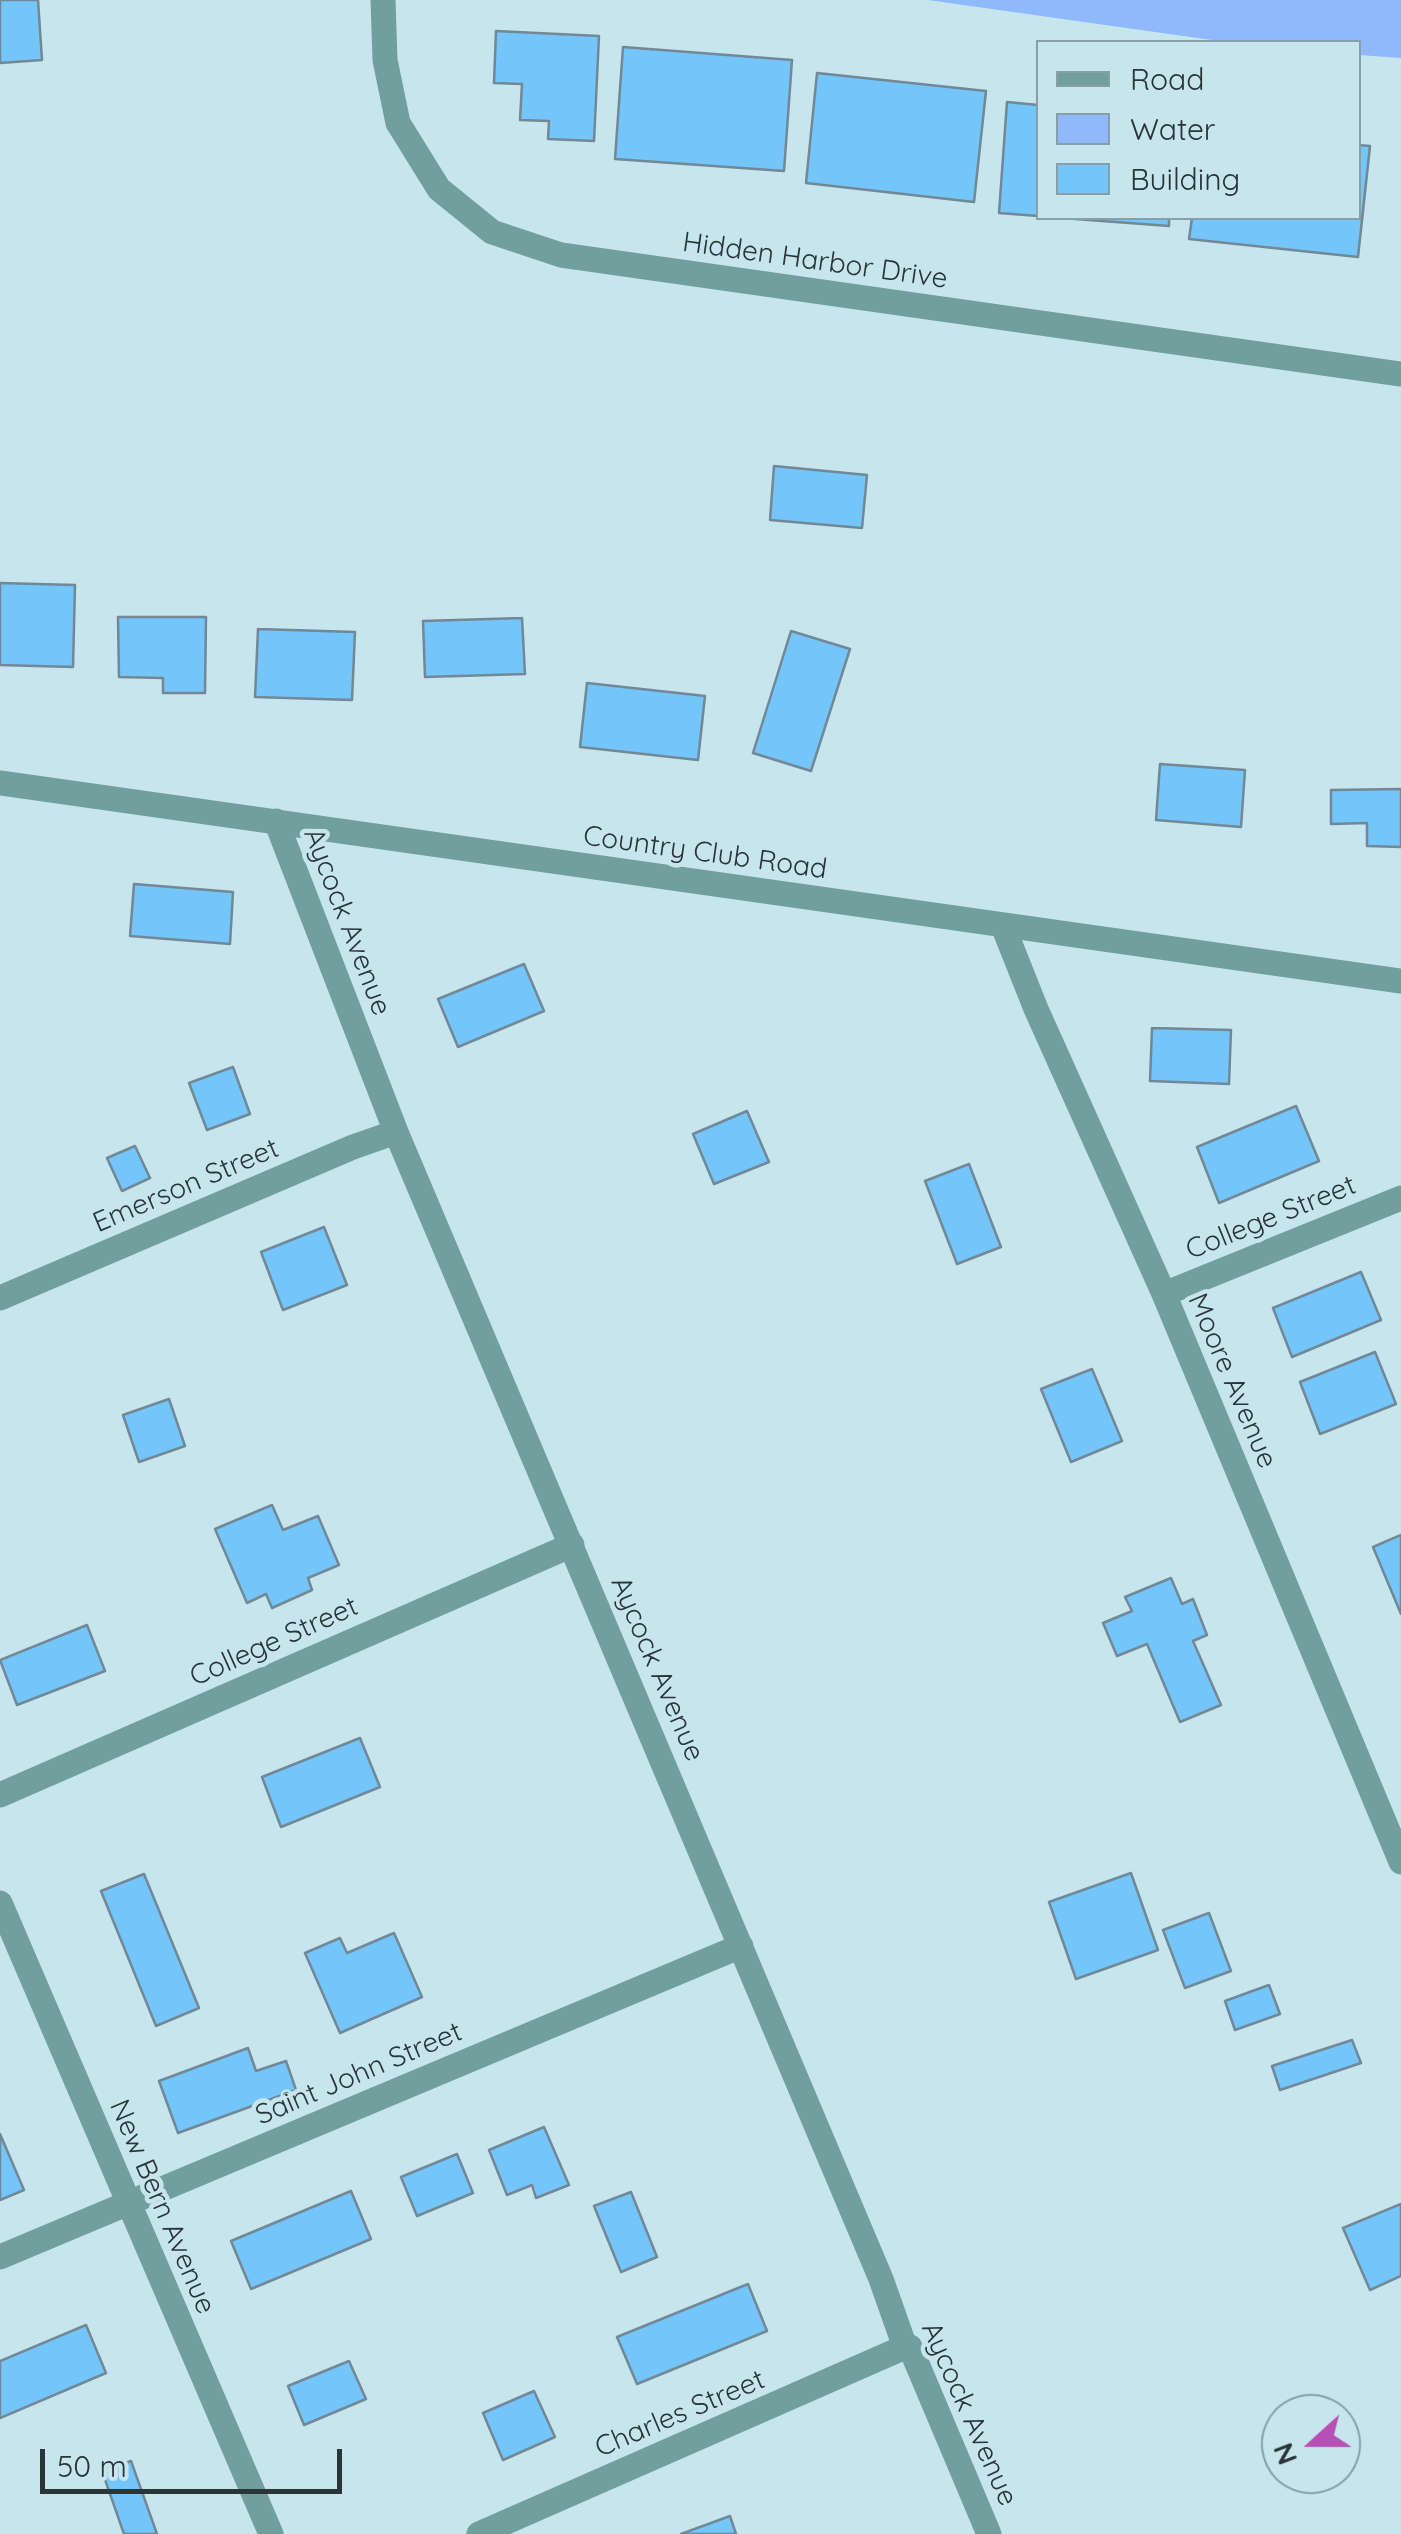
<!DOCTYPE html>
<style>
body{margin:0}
#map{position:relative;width:1401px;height:2534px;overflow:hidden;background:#c6e5ed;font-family:Quicksand,sans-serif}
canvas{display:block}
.legend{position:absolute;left:1036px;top:40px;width:325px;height:180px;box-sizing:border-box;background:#c6e5ed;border:2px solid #879fa5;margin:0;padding:12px 18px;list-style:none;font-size:30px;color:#293538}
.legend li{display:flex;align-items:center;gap:20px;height:50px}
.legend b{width:50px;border:2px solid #879fa5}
.north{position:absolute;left:1261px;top:2394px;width:100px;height:100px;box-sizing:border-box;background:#c6e5ed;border:2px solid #879fa5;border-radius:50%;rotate:249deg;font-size:28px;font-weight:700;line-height:40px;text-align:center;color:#293538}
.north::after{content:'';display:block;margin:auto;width:35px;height:45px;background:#b650b4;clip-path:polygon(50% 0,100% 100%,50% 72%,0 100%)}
.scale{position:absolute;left:40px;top:2449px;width:302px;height:45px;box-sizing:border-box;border:5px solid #293538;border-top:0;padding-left:12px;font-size:30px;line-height:35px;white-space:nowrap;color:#293538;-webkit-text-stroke:8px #c6e5ed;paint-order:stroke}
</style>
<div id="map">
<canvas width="1401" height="2534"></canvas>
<ul class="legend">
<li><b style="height:12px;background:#719f9d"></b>Road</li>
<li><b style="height:28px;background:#8fb8fd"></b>Water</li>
<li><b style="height:28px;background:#74c5f9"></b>Building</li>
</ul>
<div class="north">N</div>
<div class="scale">50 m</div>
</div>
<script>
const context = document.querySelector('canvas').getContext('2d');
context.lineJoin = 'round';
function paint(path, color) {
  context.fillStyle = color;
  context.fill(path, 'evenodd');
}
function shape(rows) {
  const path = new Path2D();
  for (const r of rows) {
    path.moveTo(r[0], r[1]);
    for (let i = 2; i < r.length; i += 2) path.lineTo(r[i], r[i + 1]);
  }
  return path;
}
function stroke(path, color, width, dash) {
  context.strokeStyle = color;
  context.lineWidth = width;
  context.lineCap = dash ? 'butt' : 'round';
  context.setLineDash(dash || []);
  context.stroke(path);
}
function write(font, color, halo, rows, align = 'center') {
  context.font = font + ' Quicksand,sans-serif';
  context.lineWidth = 9;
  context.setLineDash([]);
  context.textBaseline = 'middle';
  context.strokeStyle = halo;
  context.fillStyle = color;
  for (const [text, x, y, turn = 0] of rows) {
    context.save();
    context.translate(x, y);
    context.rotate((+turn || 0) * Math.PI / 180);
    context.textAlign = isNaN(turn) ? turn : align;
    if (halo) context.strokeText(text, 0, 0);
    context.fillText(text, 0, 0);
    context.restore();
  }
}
const water = shape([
 [928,0,1401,0,1401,58,1359,55,1358,42,1226,42]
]);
const building = shape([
 [0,0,38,0,42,60,0,63,0,0],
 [496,31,599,36,594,141,548,139,549,121,520,120,522,84,494,83,496,31],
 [623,47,792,60,784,171,615,159,623,47],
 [817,73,986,91,974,202,806,183,817,73],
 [1007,102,1038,105,1038,216,999,213,1007,102],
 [1358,145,1370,146,1358,257,1189,239,1192,218,1358,218,1358,145],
 [1062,218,1169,218,1169,226,1062,218],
 [774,466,867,475,862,528,770,520,774,466],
 [0,583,75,585,73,667,0,665,0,583],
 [118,617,206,617,205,693,163,693,163,678,119,677,118,617],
 [522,618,525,674,425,677,423,621,522,618],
 [258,629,355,632,352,700,255,697,258,629],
 [791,631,850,649,811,771,753,753,791,631],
 [587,683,705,696,698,760,580,747,587,683],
 [1160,764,1245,770,1241,827,1156,820,1160,764],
 [1401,789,1401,847,1367,846,1367,823,1331,824,1331,790,1401,789],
 [134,884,233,892,230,944,130,936,134,884],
 [524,964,544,1011,458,1047,438,999,524,964],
 [1152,1028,1231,1030,1229,1084,1150,1081,1152,1028],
 [233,1067,250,1114,207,1130,189,1083,233,1067],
 [1296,1106,1319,1161,1219,1203,1197,1147,1296,1106],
 [747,1111,769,1162,714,1184,693,1134,747,1111],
 [135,1146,150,1178,122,1191,107,1158,135,1146],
 [969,1164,1001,1247,957,1264,925,1181,969,1164],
 [324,1227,347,1285,283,1310,261,1252,324,1227],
 [1361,1272,1381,1320,1292,1357,1273,1308,1361,1272],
 [1375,1352,1396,1404,1320,1434,1300,1382,1375,1352],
 [1092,1369,1122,1441,1071,1462,1041,1389,1092,1369],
 [169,1399,185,1446,139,1462,123,1415,169,1399],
 [272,1505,283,1530,318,1516,339,1565,308,1578,312,1590,272,1608,266,1594,247,1603,215,1529,272,1505],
 [1401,1535,1401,1614,1373,1547,1401,1535],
 [1171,1578,1182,1604,1193,1599,1207,1635,1193,1641,1221,1705,1180,1722,1147,1644,1117,1656,1103,1623,1132,1611,1125,1597,1171,1578],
 [87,1625,105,1671,17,1705,0,1660,87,1625],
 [360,1738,380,1787,281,1827,262,1777,360,1738],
 [1131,1873,1158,1950,1076,1979,1049,1902,1131,1873],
 [144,1874,199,2008,156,2026,101,1891,144,1874],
 [1209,1913,1231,1971,1185,1988,1163,1930,1209,1913],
 [394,1933,422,1997,340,2033,305,1953,340,1938,347,1953,394,1933],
 [1269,1985,1280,2014,1235,2030,1225,2001,1269,1985],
 [1352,2040,1361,2063,1280,2090,1272,2066,1352,2040],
 [248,2048,256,2071,286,2061,296,2090,178,2133,159,2081,248,2048],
 [544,2127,569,2185,536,2198,532,2185,507,2195,489,2150,544,2127],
 [0,2134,24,2190,0,2200,0,2134],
 [457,2154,473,2193,417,2216,401,2177,457,2154],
 [351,2191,371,2239,251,2289,231,2241,351,2191],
 [631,2192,657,2257,621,2272,594,2206,631,2192],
 [1401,2204,1401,2276,1370,2290,1343,2228,1401,2204],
 [748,2284,767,2331,637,2384,617,2337,748,2284],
 [86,2325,106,2373,0,2418,0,2361,86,2325],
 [349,2361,366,2399,304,2425,288,2386,349,2361],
 [534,2391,555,2437,503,2460,483,2413,534,2391],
 [131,2461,157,2534,124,2534,102,2471,131,2461],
 [730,2516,736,2534,681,2534,730,2516]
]);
const minor = shape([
 [383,0,385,60,398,123,439,189,492,232,561,255,1401,374],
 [276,821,396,1132,881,2279,905,2347,910,2347,989,2534],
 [1003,926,1036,1009,1164,1294,1401,1862],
 [1164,1294,1401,1198],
 [0,1298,353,1147,396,1132],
 [0,1795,572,1545],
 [0,1903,271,2534],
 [0,2257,741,1946],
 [479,2534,905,2347]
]);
const tertiary = shape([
 [0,783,1401,981]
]);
const streetNames = [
 ["Hidden Harbor Drive",815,261,8],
 ["Country Club Road",705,853,8],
 ["Aycock Avenue",347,922,69],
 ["Emerson Street",186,1186,-23],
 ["College Street",1271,1218,-22],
 ["Moore Avenue",1232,1381,67],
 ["College Street",274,1642,-24],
 ["Aycock Avenue",657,1669,67],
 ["Saint John Street",359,2074,-23],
 ["New Bern Avenue",162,2207,67],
 ["Charles Street",680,2414,-23],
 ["Aycock Avenue",969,2414,66]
];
paint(water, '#8fb8fd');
paint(building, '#74c5f9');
stroke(building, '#728897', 2.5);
stroke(minor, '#719f9d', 25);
stroke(tertiary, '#719f9d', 25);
write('28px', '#293538', '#c6e5ed', streetNames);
</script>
